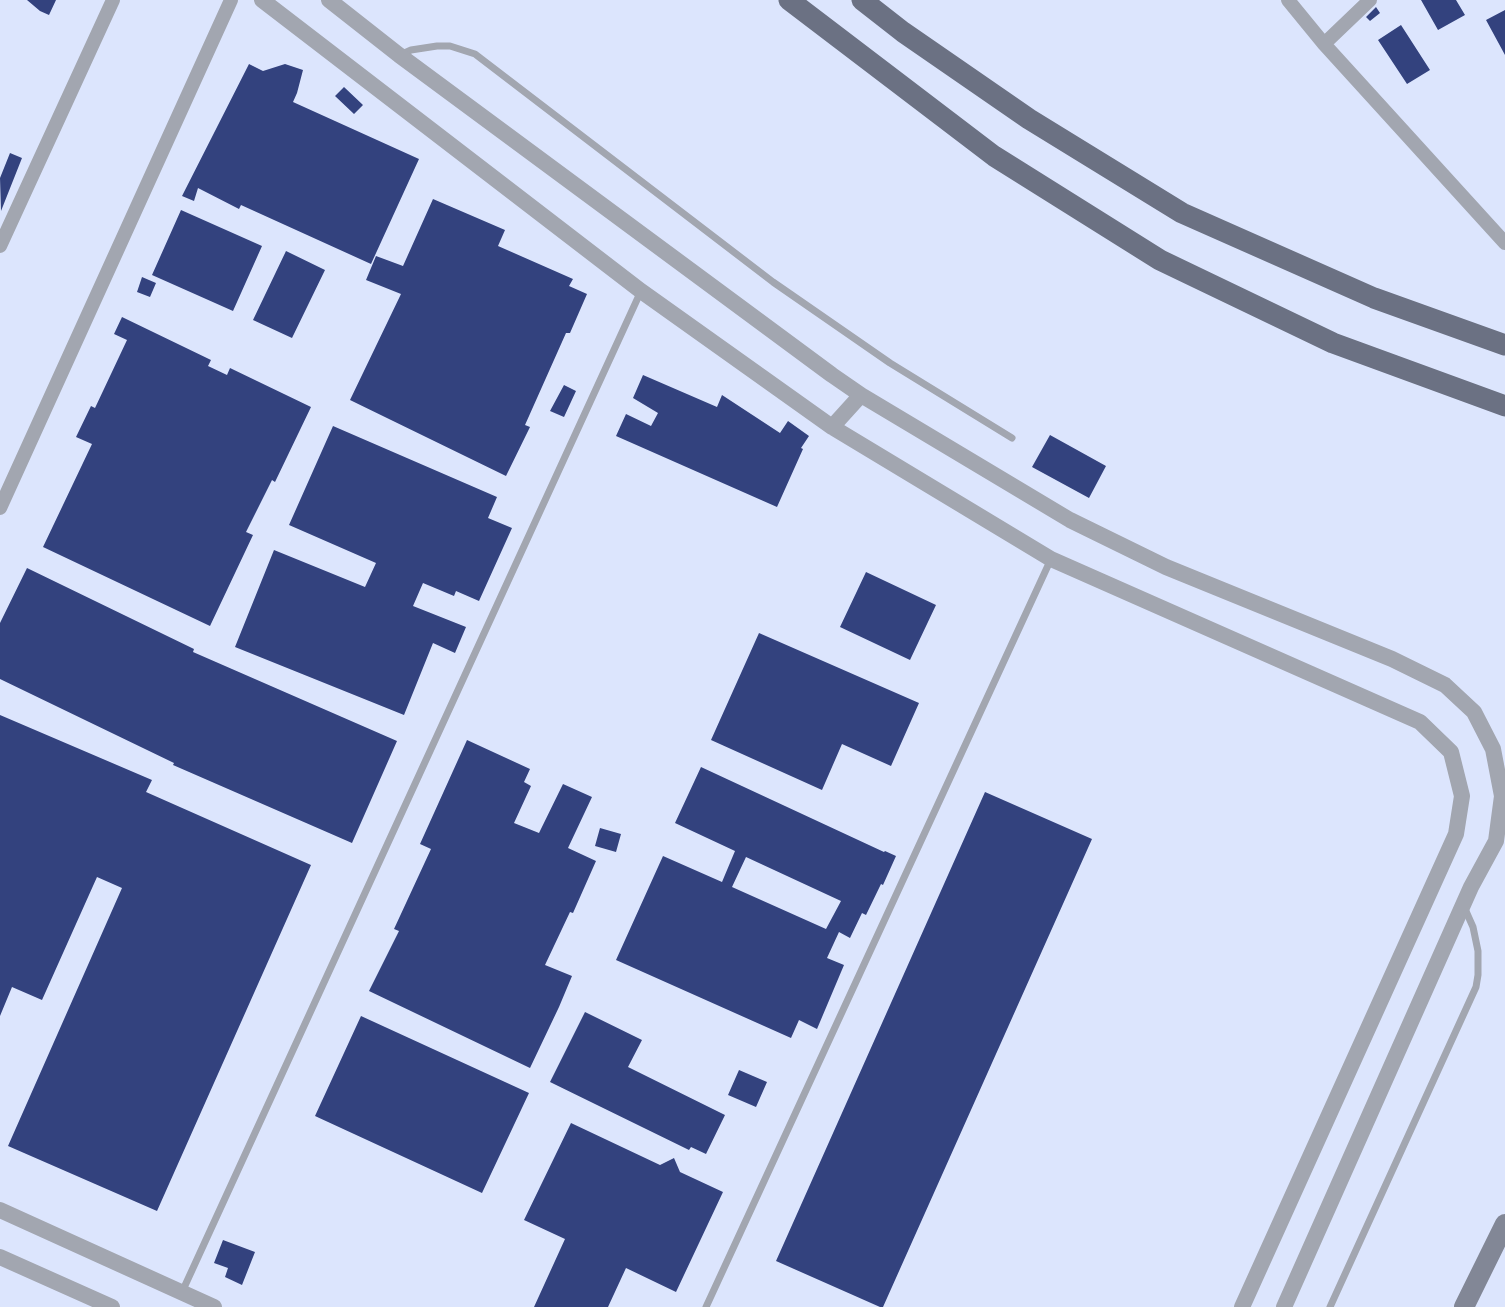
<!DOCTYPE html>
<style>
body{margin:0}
canvas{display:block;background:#dce5fd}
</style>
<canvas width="1505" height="1307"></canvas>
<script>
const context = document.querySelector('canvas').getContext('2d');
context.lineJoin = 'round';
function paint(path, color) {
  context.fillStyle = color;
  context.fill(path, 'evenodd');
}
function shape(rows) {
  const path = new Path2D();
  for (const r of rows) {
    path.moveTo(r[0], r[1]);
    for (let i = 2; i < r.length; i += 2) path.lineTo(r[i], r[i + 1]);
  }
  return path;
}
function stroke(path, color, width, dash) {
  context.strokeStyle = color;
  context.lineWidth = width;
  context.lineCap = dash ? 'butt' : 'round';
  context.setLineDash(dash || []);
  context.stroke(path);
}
const building = shape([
 [27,0,56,0,49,15,40,11],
 [1421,0,1456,0,1465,15,1438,30],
 [1376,7,1380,13,1370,21,1366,17],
 [1505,10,1505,55,1486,20],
 [1401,25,1430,70,1407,84,1378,40],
 [249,64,263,71,285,64,303,70,297,93,293,102,419,159,371,264,241,205,239,209,198,188,194,201,182,196],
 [344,87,363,105,354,114,335,96],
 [10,153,22,158,1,211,0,178],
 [433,199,505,230,498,246,573,279,569,286,587,294,570,333,566,333,525,425,530,427,506,476,350,400,401,294,366,280,376,256,403,266],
 [181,210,262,246,233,311,152,275],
 [286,251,325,270,292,338,253,320],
 [142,277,156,283,150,297,137,292],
 [122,317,211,360,208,366,227,375,230,368,311,407,275,482,272,480,246,532,253,535,210,626,43,547,92,444,76,437,91,406,95,408,127,340,114,334],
 [643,375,717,407,722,395,780,433,788,421,809,436,801,448,803,449,777,507,616,436,626,414,651,426,658,413,633,398],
 [564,385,576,391,564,417,550,411],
 [333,426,497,497,488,518,512,528,479,601,456,591,454,596,423,583,413,606,466,627,455,653,433,643,404,715,235,647,274,550,365,587,376,563,289,525],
 [1050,435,1106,466,1089,498,1032,467],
 [27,568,194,649,193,652,397,741,352,843,173,765,174,763,0,679,0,623],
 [866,572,936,605,910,660,840,627],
 [759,633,919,703,891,766,842,744,822,790,711,740],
 [0,715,152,780,146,792,311,865,157,1211,8,1146,122,888,97,877,42,1000,12,987,0,1016],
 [467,740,530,769,524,782,531,786,514,823,539,833,563,784,592,797,568,848,596,861,573,913,570,912,545,965,572,976,559,1007,530,1068,369,991,399,931,394,929,431,849,420,844],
 [701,767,884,852,885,851,896,856,883,885,881,884,866,915,862,913,850,938,839,932,827,958,844,965,817,1029,799,1020,791,1038,616,960,663,856,722,882,735,851,675,823],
 [746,857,841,901,826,929,732,887],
 [985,792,1092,839,883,1307,880,1307,776,1261],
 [600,828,621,834,616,852,595,846],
 [585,1012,642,1040,628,1067,725,1115,706,1154,691,1147,689,1150,550,1082],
 [361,1016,529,1093,482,1193,315,1116],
 [739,1070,767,1082,756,1107,728,1095],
 [571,1123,660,1165,674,1158,680,1172,723,1192,676,1292,626,1268,608,1307,534,1307,565,1239,524,1220],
 [223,1240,255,1252,242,1285,225,1277,228,1268,214,1263]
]);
const service = shape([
 [400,55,411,50,437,46,450,46,475,54,773,282,890,363,1012,438],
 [182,1292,641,291],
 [706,1307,1051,559],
 [1330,1307,1476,987,1478,975,1478,951,1473,927,1465,909]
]);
const minor = shape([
 [1288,0,1324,44,1505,243],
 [1324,44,1370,0],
 [0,246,113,0],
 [0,508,231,0]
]);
const tertiary = shape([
 [262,0,641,291,832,427,1051,559,1420,722,1451,752,1462,796,1456,834,1242,1307],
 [329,0,399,55,832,375,861,395,1070,520,1166,567,1392,659,1445,685,1474,712,1493,749,1502,796,1496,841,1471,887,1284,1307],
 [832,427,861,395],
 [0,1210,214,1307],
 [0,1257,112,1307]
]);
const secondary = shape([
 [1464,1307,1505,1224]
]);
const primary = shape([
 [789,0,994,156,1160,260,1333,343,1505,406],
 [862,0,903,32,1029,119,1182,213,1374,298,1505,345]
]);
paint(building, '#33427e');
stroke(service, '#a2a6b0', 7);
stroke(minor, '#a2a6b0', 14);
stroke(tertiary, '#a2a6b0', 16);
stroke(secondary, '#828796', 20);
stroke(primary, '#6b7183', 21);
</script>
